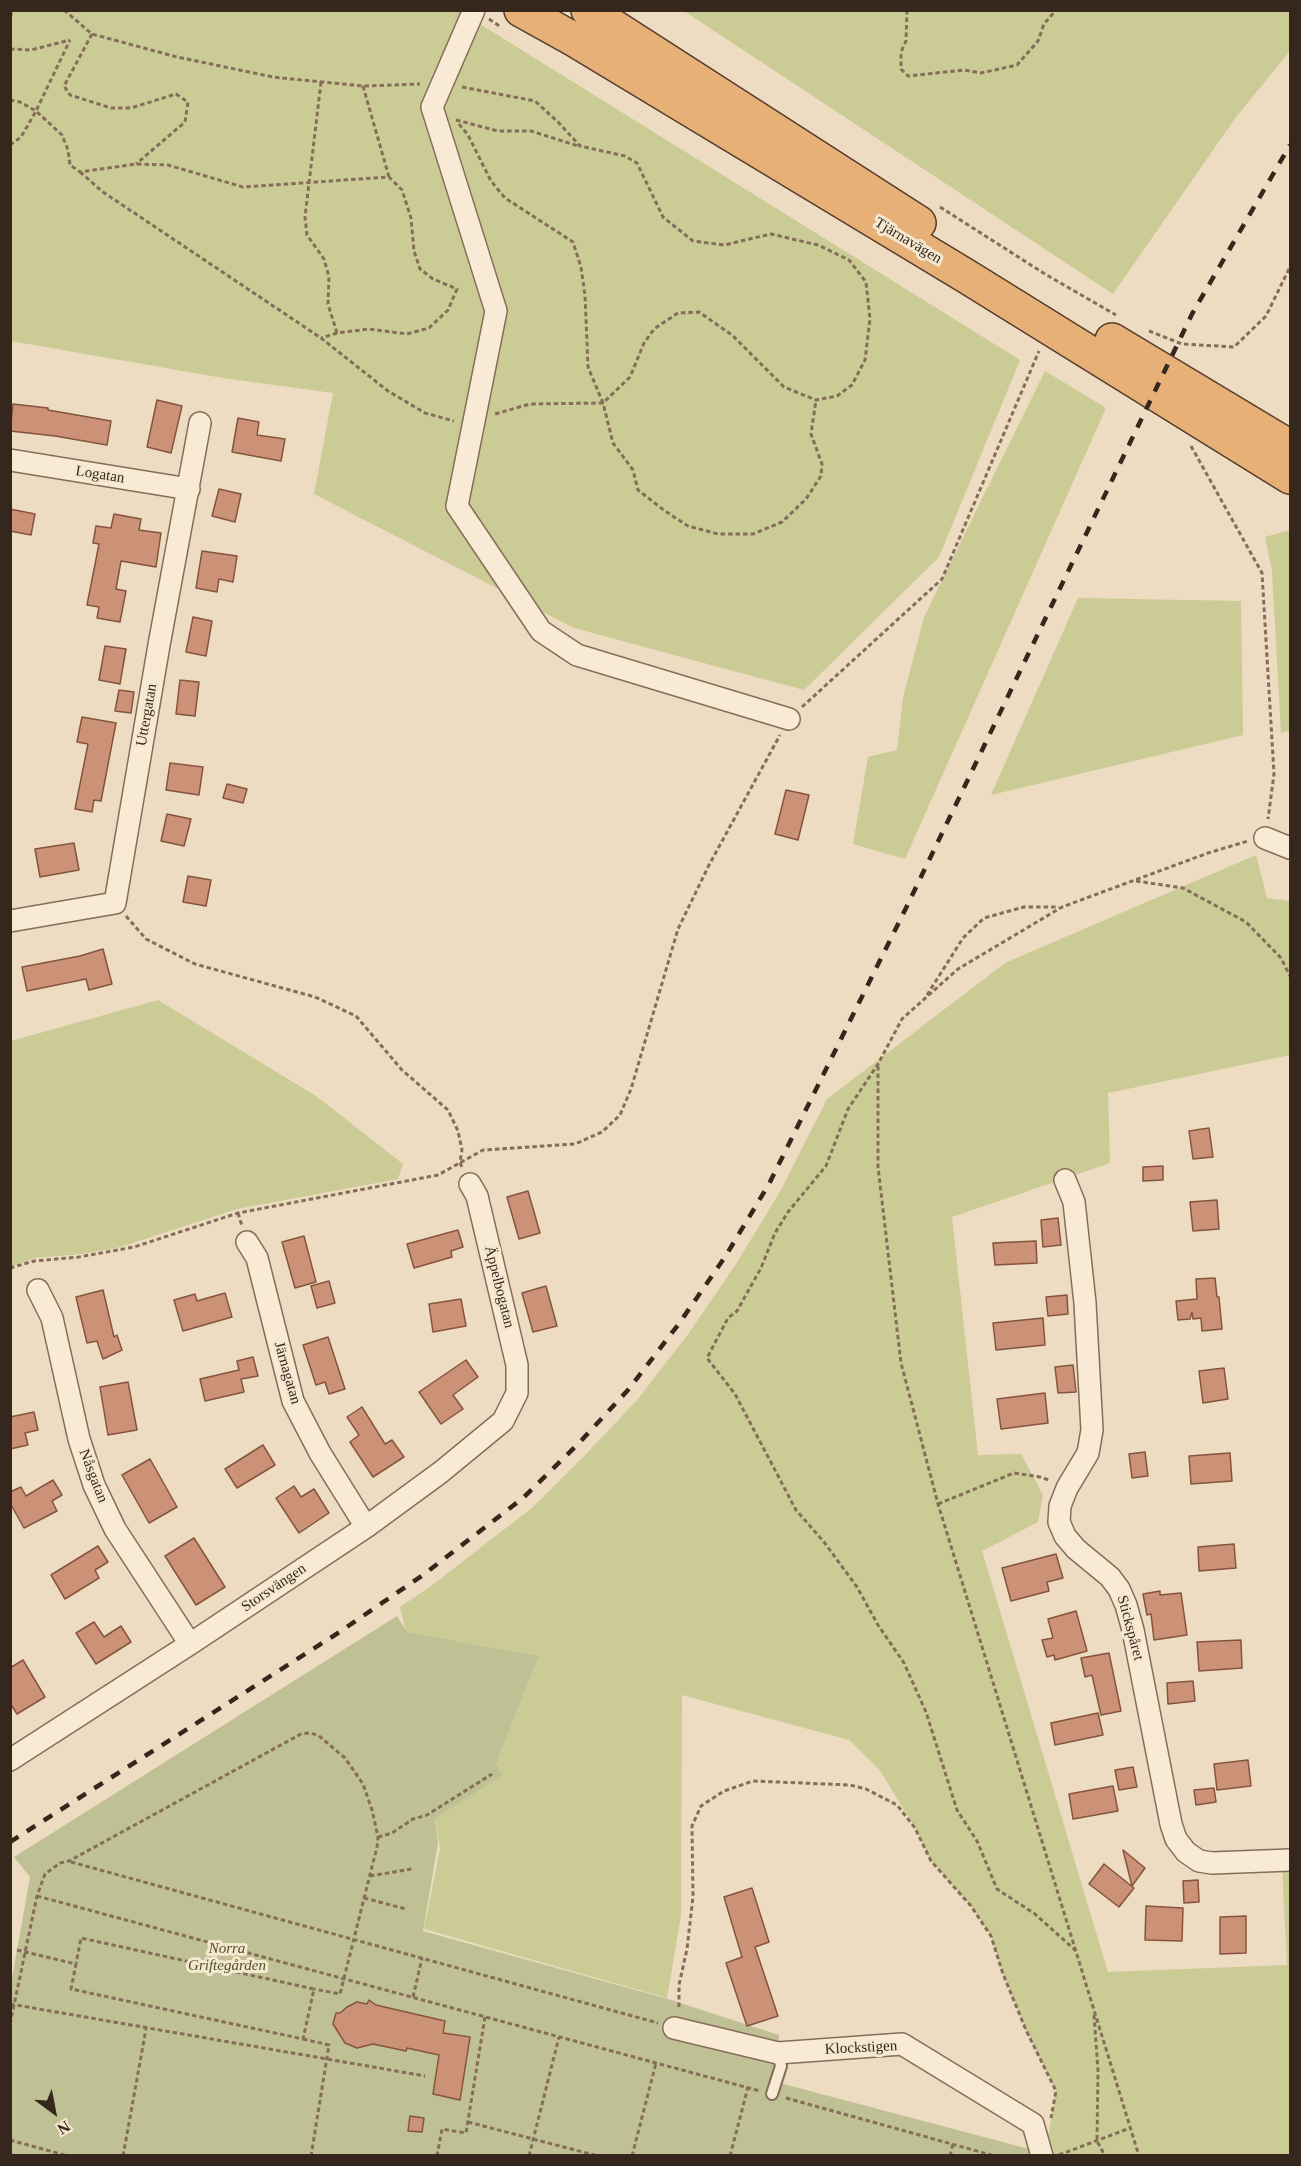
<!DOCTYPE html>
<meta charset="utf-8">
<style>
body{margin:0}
#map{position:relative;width:1301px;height:2166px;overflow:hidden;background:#eddcc1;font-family:Georgia,serif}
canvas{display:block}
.frame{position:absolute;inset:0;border:12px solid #36271d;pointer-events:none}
.north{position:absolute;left:24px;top:2082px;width:60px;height:60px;-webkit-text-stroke:4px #f5e7d0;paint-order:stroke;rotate:148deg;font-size:16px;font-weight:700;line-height:24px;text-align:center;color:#36271d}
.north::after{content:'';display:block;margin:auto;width:21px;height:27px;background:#36271d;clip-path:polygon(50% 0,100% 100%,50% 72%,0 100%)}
</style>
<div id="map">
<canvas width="1301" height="2166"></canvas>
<div class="frame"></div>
<div class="north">N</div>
</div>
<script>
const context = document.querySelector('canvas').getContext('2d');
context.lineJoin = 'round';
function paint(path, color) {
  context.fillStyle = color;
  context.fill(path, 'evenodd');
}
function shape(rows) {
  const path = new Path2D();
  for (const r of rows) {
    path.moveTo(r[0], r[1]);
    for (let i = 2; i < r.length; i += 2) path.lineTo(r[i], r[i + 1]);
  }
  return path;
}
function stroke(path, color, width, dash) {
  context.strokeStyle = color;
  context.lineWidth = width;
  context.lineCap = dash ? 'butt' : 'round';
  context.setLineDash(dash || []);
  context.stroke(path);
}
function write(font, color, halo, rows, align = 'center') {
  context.font = font + ' Georgia,serif';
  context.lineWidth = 6;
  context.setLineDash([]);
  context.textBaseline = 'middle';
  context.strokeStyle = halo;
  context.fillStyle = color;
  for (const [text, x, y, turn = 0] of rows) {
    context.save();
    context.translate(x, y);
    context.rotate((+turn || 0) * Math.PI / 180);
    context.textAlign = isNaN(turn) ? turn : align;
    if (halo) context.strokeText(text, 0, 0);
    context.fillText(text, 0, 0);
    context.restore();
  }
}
const green = shape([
 [10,11,459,11,1020,360,939,557,804,690,574,628,314,494,333,393,223,378,11,341],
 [684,11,1290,11,1290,51,1236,117,1113,294],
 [1045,371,1106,408,905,859,853,844,868,757,897,750,903,698,924,617],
 [1290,530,1290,731,1281,733,1272,571,1265,537],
 [1078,598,1241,601,1243,735,991,795],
 [1256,855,1267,898,1290,901,1290,1055,1108,1093,1110,1163,952,1217,978,1455,1021,1454,1043,1495,1038,1522,982,1551,1108,1972,1287,1965,1282,1863,1290,1862,1290,2155,1045,2155,1056,2091,1026,2030,1003,1974,991,1936,971,1906,931,1861,915,1828,879,1769,849,1740,682,1695,681,1915,667,1998,424,1929,440,1849,435,1819,503,1775,496,1764,539,1656,406,1632,400,1607,431,1586,532,1508,588,1452,638,1399,689,1333,736,1264,781,1190,827,1099,1005,963],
 [158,1000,316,1096,403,1164,398,1179,237,1209,121,1247,82,1254,34,1258,11,1267,11,1041]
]);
const cemetery = shape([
 [397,1616,407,1632,539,1656,496,1764,503,1775,435,1819,438,1843,423,1931,668,1999,779,2035,776,2082,1033,2150,1035,2156,11,2156,11,1984,30,1877,14,1857]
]);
const building = shape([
 [157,400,182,406,171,453,147,447,157,400],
 [13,404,48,408,48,410,111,421,107,445,55,436,10,431,13,404],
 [238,418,259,422,257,435,285,439,281,461,232,452,238,418],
 [219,489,241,494,235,522,212,516,219,489],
 [10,509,35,514,31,535,10,531,10,509],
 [114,514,141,519,139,530,161,533,156,567,121,561,116,589,126,591,120,622,97,618,99,607,87,605,99,544,93,543,96,526,111,528,114,514],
 [202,551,237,556,233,582,219,579,217,592,196,588,202,551],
 [193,617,212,621,206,656,186,652,193,617],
 [105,646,126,649,120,684,99,680,105,646],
 [180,680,199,682,195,716,176,714,180,680],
 [119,690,134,692,131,713,115,711,119,690],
 [82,717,116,723,101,801,94,800,92,812,75,809,88,744,77,742,82,717],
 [170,763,203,767,199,795,166,790,170,763],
 [227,784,247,789,243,803,223,798,227,784],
 [786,790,809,795,798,840,775,834,786,790],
 [167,814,191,819,184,846,161,841,167,814],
 [74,843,79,870,40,877,35,849,74,843],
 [188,876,211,880,206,906,183,902,188,876],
 [103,949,112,984,89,990,86,979,27,991,22,967,80,956,103,949],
 [1209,1128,1213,1157,1193,1159,1189,1131,1209,1128],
 [1163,1166,1163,1180,1143,1181,1143,1167,1163,1166],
 [528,1191,540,1233,519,1239,507,1197,528,1191],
 [1217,1200,1219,1229,1193,1231,1190,1202,1217,1200],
 [1058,1218,1061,1245,1043,1247,1041,1220,1058,1218],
 [458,1230,463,1247,451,1251,452,1257,414,1268,407,1244,458,1230],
 [304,1236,316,1282,295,1288,282,1242,304,1236],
 [1036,1241,1037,1263,995,1265,993,1243,1036,1241],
 [1215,1278,1217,1297,1219,1297,1222,1329,1202,1331,1201,1318,1193,1319,1192,1312,1190,1319,1178,1320,1176,1301,1197,1299,1196,1279,1215,1278],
 [329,1281,335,1303,317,1308,311,1286,329,1281],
 [546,1286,557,1326,533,1332,522,1293,546,1286],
 [103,1290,114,1337,117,1335,122,1350,103,1359,97,1341,87,1343,76,1297,103,1290],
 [225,1293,232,1317,183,1331,174,1300,195,1294,197,1301,225,1293],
 [1067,1295,1068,1314,1048,1316,1046,1297,1067,1295],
 [461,1299,466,1326,433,1332,429,1304,461,1299],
 [1043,1318,1045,1345,996,1350,993,1323,1043,1318],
 [328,1337,345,1389,329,1394,325,1382,316,1385,303,1345,328,1337],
 [253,1357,258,1376,241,1379,244,1392,205,1401,200,1379,239,1370,237,1361,253,1357],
 [466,1360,478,1377,453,1395,463,1409,441,1424,419,1392,466,1360],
 [1073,1365,1076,1392,1058,1393,1055,1367,1073,1365],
 [1224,1368,1228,1399,1203,1403,1199,1371,1224,1368],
 [128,1382,137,1430,108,1435,100,1387,128,1382],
 [1045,1393,1048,1423,1001,1429,997,1399,1045,1393],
 [362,1407,385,1444,392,1440,404,1457,373,1477,350,1442,359,1435,347,1417,362,1407],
 [34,1412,38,1430,25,1433,28,1445,10,1449,10,1417,34,1412],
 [263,1445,275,1465,237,1488,225,1469,263,1445],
 [1145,1452,1148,1476,1132,1478,1129,1454,1145,1452],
 [1230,1453,1232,1481,1191,1484,1189,1456,1230,1453],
 [150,1459,177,1507,149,1523,122,1475,150,1459],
 [53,1480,62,1495,52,1501,57,1511,24,1528,10,1503,10,1492,21,1487,26,1496,53,1480],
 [294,1486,301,1497,314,1489,329,1513,299,1533,276,1498,294,1486],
 [194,1538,225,1587,196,1605,165,1556,194,1538],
 [1234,1544,1236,1568,1199,1571,1198,1547,1234,1544],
 [98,1546,108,1562,95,1570,99,1578,65,1599,51,1575,98,1546],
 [1056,1554,1063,1578,1047,1582,1049,1591,1011,1601,1002,1568,1056,1554],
 [1160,1591,1160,1595,1181,1593,1187,1635,1154,1640,1151,1614,1147,1615,1143,1594,1160,1591],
 [1076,1611,1087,1651,1055,1660,1054,1655,1047,1657,1042,1640,1053,1638,1048,1619,1076,1611],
 [94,1622,104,1637,121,1626,131,1642,96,1664,76,1633,94,1622],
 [1241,1640,1242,1668,1199,1671,1197,1642,1241,1640],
 [1109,1653,1121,1711,1101,1715,1092,1675,1085,1677,1081,1658,1109,1653],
 [23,1660,45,1697,17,1714,10,1703,10,1668,23,1660],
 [1193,1681,1195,1701,1168,1704,1167,1683,1193,1681],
 [1098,1713,1103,1735,1055,1745,1051,1723,1098,1713],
 [1248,1760,1251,1786,1217,1790,1214,1764,1248,1760],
 [1133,1767,1137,1787,1119,1790,1115,1770,1133,1767],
 [1113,1786,1118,1811,1073,1819,1069,1794,1113,1786],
 [1214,1788,1216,1802,1196,1805,1194,1790,1214,1788],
 [1123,1850,1145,1868,1132,1886,1123,1850],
 [1104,1864,1134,1888,1119,1907,1089,1884,1104,1864],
 [1198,1880,1199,1902,1184,1903,1183,1881,1198,1880],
 [752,1888,769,1942,755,1947,778,2016,747,2026,726,1963,742,1957,724,1897,752,1888],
 [1146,1906,1183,1908,1182,1941,1145,1940,1146,1906],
 [1246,1916,1246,1953,1220,1954,1220,1917,1246,1916],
 [369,2000,376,2005,445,2021,443,2033,470,2037,460,2100,433,2094,439,2055,407,2048,406,2051,373,2044,357,2048,345,2043,333,2024,336,2013,340,2013,347,2007,357,2002,367,2004,369,2000],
 [410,2116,424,2118,422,2132,408,2131,410,2116]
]);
const path = shape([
 [64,10,92,34,177,57,273,77,363,86,420,84],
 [907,10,906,41,901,52,901,69,908,76,964,70,981,73,1017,65,1038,41,1044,24,1056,10],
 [10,17,13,10],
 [489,19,501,27],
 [92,34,64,86,70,95,111,108,131,108,176,94,188,102,185,122,136,164],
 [10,49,31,50,70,40],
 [321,82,305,217,307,235,324,259,329,277,328,304,337,333],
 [363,86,389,177],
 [462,87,535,101,559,123,580,146,625,156,637,163,663,217,693,241,724,245,771,234,818,245,849,260,866,282,870,319,865,360,852,385,837,396,816,400,784,387,732,335,699,312,678,313,654,329,644,343,630,377,603,403,530,404,495,414],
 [10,100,20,102,36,111,62,135,68,150,70,165,80,172,136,164,168,165,243,187,389,177,402,190,411,218,414,251,420,269,433,279,457,289,448,310,429,328,407,334,369,329,337,333,321,338],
 [456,120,498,131,531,131,578,146],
 [459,124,468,135,491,181,505,198,573,242,581,267,585,295,588,367,603,403,613,443,633,470,638,490,665,511,688,526,718,534,753,534,782,522,806,499,821,476,822,464,811,434,816,400],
 [10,145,21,137,36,111,70,40],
 [80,172,103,192,321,338,388,391,425,413,454,421],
 [940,207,1045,274,1116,315],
 [1149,331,1182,344,1234,347,1266,316,1290,267],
 [1191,446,1262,573,1274,774,1268,819],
 [802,707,942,579,1039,351],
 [1136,881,1183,888,1246,922,1281,958,1290,976],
 [126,916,146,939,195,964,315,997,356,1016,402,1070,448,1110,458,1131,462,1150,460,1162,462,1168],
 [927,995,963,938,984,918,1024,907,1059,907],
 [878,1066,878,1167,901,1363,938,1504,1139,2156],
 [238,1213,242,1226],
 [10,1268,34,1261,79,1257,134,1247,238,1213,438,1175,483,1150,575,1144,602,1132,620,1115,631,1089,678,929,709,865,780,735],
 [938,1504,1014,1473,1040,1477,1049,1480],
 [378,1837,392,1833,413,1819,427,1815,492,1774],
 [71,1862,658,2023],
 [370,1876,412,1869],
 [37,1896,760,2091],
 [364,1898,406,1909],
 [17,1950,76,1964,71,1989,303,2039,314,1989,81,1938,76,1964],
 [1076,1951,1035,1914,997,1889,977,1841,957,1810,926,1712,904,1663,878,1625,857,1587,824,1542,796,1510,735,1394,707,1358,728,1318,737,1311,761,1268,775,1233,788,1212,826,1166,848,1109,878,1064,902,1019,958,969,1062,907,1208,853,1248,841],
 [413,1997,422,1958],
 [10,2004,425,2076],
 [679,2007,679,1985,687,1949,693,1897,692,1826,701,1806,724,1791,753,1781,850,1785,866,1789,897,1805,915,1828,931,1861,971,1906,991,1936,1003,1974,1026,2030,1056,2091,1051,2118],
 [1094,2015,1098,2070,1097,2141,1105,2156],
 [10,2024,37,1896,45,1874,60,1863,69,1861,301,1734,309,1733,318,1735,345,1758,363,1784,372,1810,378,1837,377,1847,340,1994,314,1989],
 [303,2039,329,2045,311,2156],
 [786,2098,995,2156],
 [468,2122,598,2156],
 [10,2140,68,2156],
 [1059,2155,1130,2128],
 [123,2156,146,2029],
 [437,2156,442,2129,466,2133,485,2017],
 [529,2156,559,2037],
 [632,2156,656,2063],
 [730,2156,748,2087],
 [950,2156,953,2144]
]);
const service = shape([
 [772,2094,781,2066,778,2053]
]);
const minor = shape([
 [474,10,432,107,496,311,457,506,541,631,577,655,789,719],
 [10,460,189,489],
 [1265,838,1290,848],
 [10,921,115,903,159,645,200,423],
 [1065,1180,1074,1202,1085,1303,1092,1430,1088,1453,1067,1488,1060,1506,1059,1522,1065,1536,1076,1549,1110,1577,1119,1589,1126,1605,1133,1630,1171,1824,1176,1839,1186,1852,1199,1861,1212,1863,1290,1860],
 [247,1242,257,1258,293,1401,320,1453,366,1527],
 [38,1290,52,1318,79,1439,94,1485,115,1529,190,1644],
 [10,1760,190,1644,366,1527,441,1472,503,1421,517,1393,517,1365,477,1196,470,1184],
 [674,2028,778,2053,902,2044,1033,2124,1042,2156]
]);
const trunk = shape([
 [521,10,575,40,966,276,1290,477],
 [588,10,919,223],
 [1112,340,1290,447]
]);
const rail = shape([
 [10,1842,338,1633,423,1575,523,1498,579,1443,628,1390,678,1325,725,1257,769,1184,907,906,1192,314,1290,145]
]);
const streetNames = [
 ["Tjärnavägen",908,241,31],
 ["Logatan",100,475,9],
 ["Uttergatan",147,715,-80],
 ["Äppelbogatan",499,1287,76],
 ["Järnagatan",287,1373,74],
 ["Nåsgatan",93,1476,69],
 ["Storsvängen",274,1588,-34],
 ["Stickspåret",1130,1628,75],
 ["Klockstigen",861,2048,-3]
];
const parkNames = [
 ["Norra",227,1949],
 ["Griftegården",227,1966]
];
paint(green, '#cacb95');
paint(cemetery, '#bfc094');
paint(building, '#cb9277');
stroke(building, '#85543f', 1.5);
stroke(service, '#866d59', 14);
stroke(minor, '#866d59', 24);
stroke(trunk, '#543c2d', 36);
stroke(path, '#866d59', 3, [4.5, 3]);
stroke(service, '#f8ead4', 10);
stroke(minor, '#f8ead4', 21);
stroke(trunk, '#e7b076', 33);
stroke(rail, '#36271d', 4.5, [10, 10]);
write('15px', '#36271d', '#f5e7d0', streetNames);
write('italic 15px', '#4b5324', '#f5e7d0', parkNames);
</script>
